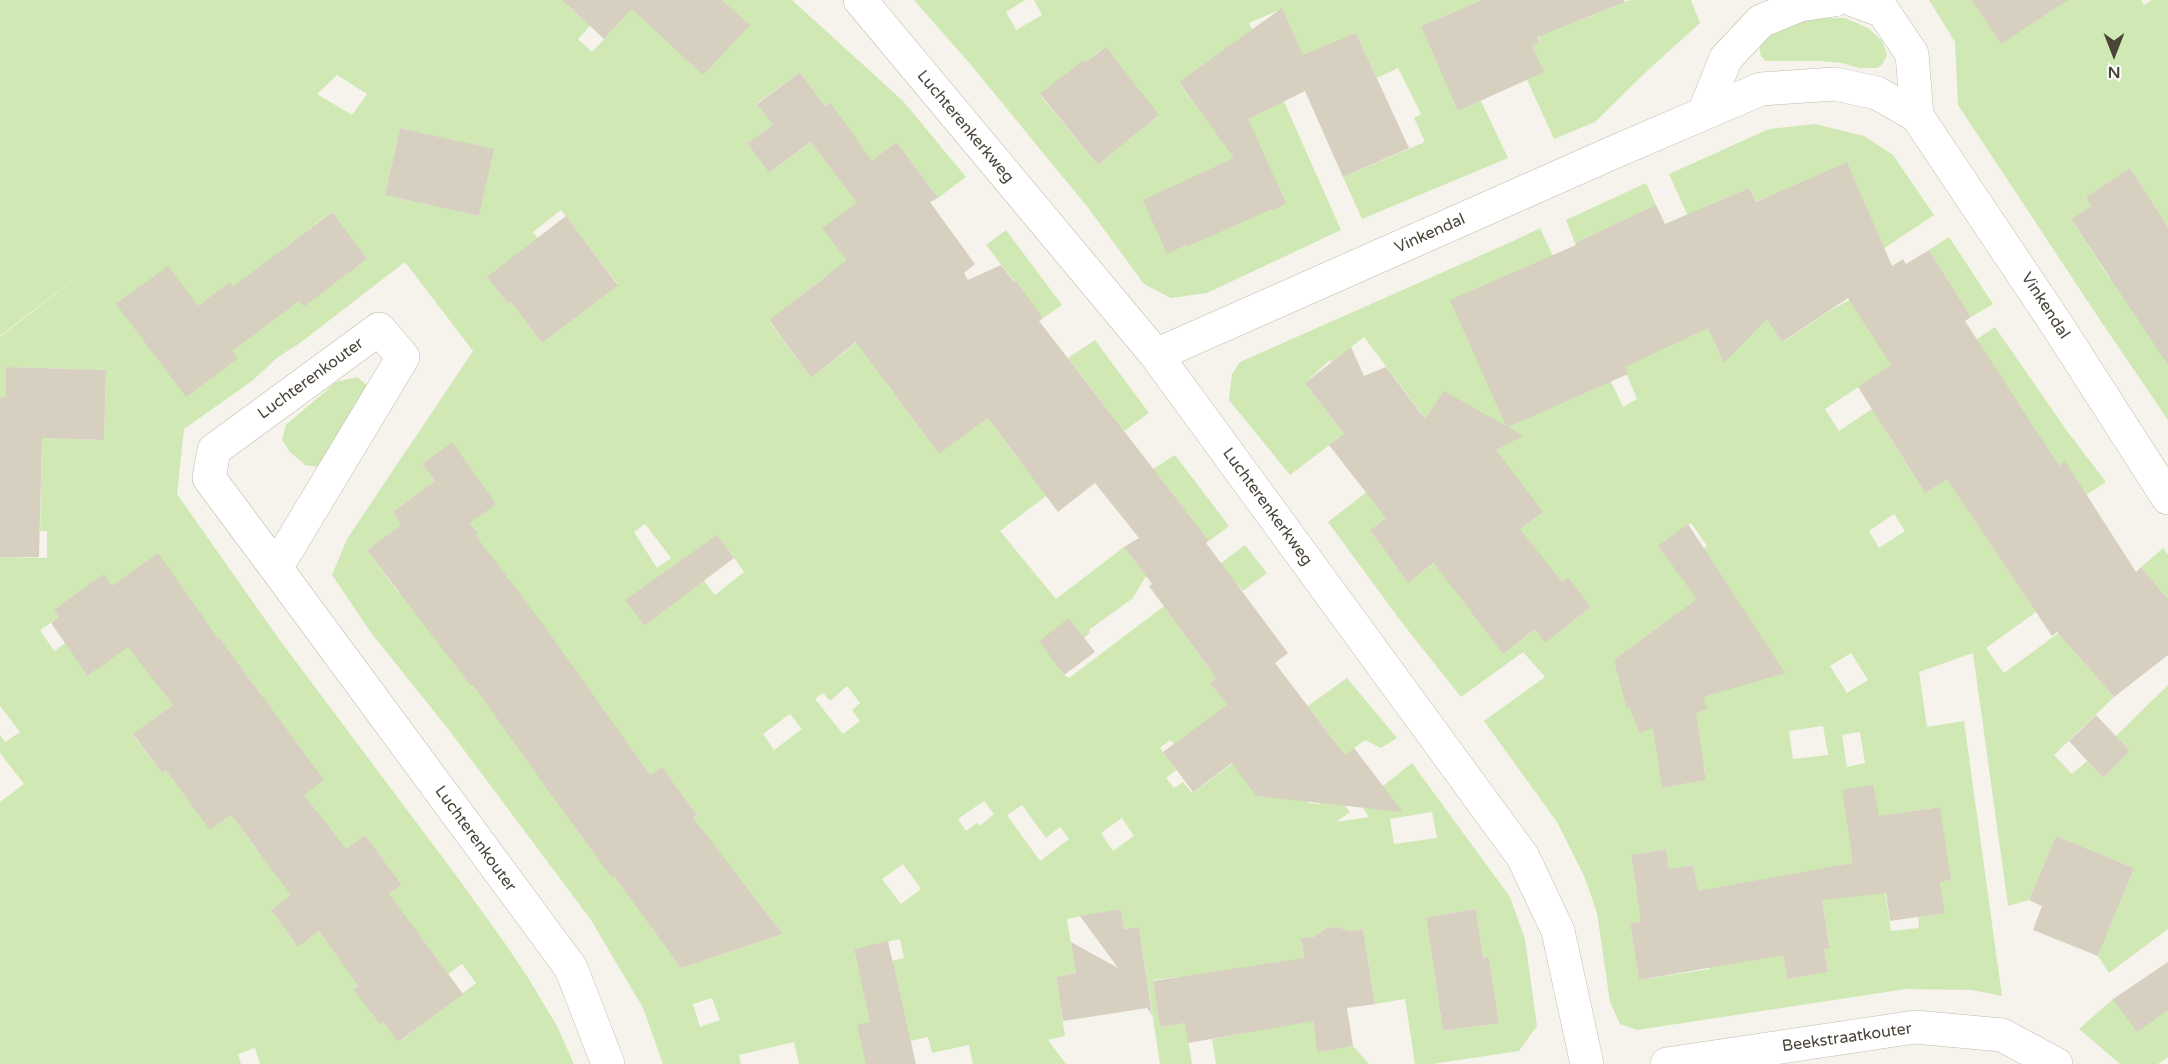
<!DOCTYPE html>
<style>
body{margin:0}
#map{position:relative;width:2168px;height:1064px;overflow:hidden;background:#f5f3eb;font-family:"Varela Round",sans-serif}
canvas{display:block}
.north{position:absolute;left:2084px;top:24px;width:60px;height:60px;-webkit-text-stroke:4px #fff;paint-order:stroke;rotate:180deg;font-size:16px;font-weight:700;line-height:24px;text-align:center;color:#4a4439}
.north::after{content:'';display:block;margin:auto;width:21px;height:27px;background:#4a4439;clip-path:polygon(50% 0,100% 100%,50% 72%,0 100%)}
</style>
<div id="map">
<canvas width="2168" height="1064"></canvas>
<div class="north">N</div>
</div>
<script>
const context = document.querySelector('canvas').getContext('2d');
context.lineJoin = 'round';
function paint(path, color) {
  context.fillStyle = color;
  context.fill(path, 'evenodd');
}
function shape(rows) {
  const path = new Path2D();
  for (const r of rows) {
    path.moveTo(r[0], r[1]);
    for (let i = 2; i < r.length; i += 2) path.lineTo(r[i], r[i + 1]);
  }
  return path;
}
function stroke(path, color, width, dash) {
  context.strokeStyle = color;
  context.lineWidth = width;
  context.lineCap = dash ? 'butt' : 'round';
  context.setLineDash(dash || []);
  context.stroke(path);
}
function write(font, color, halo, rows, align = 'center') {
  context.font = font + ' "Varela Round",sans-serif';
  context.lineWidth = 5;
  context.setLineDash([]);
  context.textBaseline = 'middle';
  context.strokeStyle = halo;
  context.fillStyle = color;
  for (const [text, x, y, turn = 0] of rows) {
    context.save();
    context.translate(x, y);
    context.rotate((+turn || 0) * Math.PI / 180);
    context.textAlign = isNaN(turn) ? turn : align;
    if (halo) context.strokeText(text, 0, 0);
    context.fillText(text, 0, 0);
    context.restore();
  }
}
const green = shape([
 [0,0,574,0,568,6,587,23,613,0,578,39,592,52,640,0,749,25,722,0,792,0,903,101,966,177,938,198,897,142,880,233,837,296,823,278,769,321,811,378,902,307,884,380,939,454,988,418,1015,455,1034,476,1046,496,1000,531,1056,599,1124,547,1146,576,1133,598,1089,630,1090,633,1055,661,1064,675,1069,678,1245,545,1267,573,1243,591,1235,582,1181,619,1180,629,1216,678,1210,683,1228,706,1174,744,1170,740,1160,748,1176,770,1166,778,1174,788,1183,782,1192,793,1261,743,1247,783,1256,796,1263,797,1288,779,1309,803,1319,804,1334,792,1350,812,1336,822,1369,817,1360,804,1412,763,1510,897,1525,939,1537,1026,1519,1051,1432,1064,1415,1064,1405,999,1375,1004,1363,929,1350,931,1335,927,1327,928,1314,937,1301,938,1317,1051,1353,1046,1369,1064,1216,1064,1212,1039,1251,1032,1247,1005,1178,977,1192,1064,1160,1064,1139,927,1124,929,1121,909,1067,919,1076,973,1056,977,1065,1036,1048,1040,1066,1064,973,1064,969,1045,932,1053,928,1037,911,1041,904,1014,866,1064,799,1064,794,1042,739,1055,741,1064,663,1064,643,1008,591,920,449,730,372,634,332,575,347,539,473,351,405,262,300,343,278,357,252,381,184,429,177,494,276,635,458,878,504,942,527,976,557,1026,574,1064,260,1064,255,1048,238,1054,241,1064,0,1064,0,802,24,784,0,753,0,735,5,742,20,732,0,706,0,557,47,558,47,531,40,531,42,438,104,440,106,370,7,367,6,397,0,397,0,337,116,247,0,336],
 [800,72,825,106,830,102,842,120,769,173,747,143,773,125,757,103],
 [337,75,367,94,352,115,317,94],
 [400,128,493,149,479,216,385,195],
 [561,210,618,284,542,343,511,302,508,304,487,277,543,245,533,232],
 [331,212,367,259,304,307,269,260],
 [452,442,470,523,478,535,399,593,367,550,401,525,393,512,435,481,422,464],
 [645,524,671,558,657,568,634,532],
 [729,551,744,572,715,595,696,570,699,572],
 [112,586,96,670,89,676,77,660,73,638,54,651,40,630,59,617,55,611],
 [644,587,662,612,644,626,625,600],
 [1069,618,1082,635,1052,658],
 [218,636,263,697,162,773,133,735,173,705,156,682],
 [847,686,860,703,852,710,860,721,843,734,815,699,823,693,830,701],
 [790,714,802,729,774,750,763,734],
 [291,736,304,795,313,807,256,849,231,815,210,830],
 [662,767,697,815,612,877,568,818,614,783,623,795],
 [984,801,994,814,980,826,977,823,966,831,958,819],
 [1022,805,1046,838,1060,827,1069,839,1040,861,1007,815],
 [1432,812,1437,838,1394,844,1390,819],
 [1122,818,1134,836,1113,851,1101,833],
 [365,835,402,885,326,940,319,931,298,947,271,910,294,893,291,889],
 [903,864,921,889,901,904,882,879],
 [732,868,783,934,702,961,698,958,682,969,651,927],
 [1476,909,1483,958,1489,957,1499,1023,1443,1031,1426,917],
 [421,938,448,974,462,964,476,983,399,1042,383,1022,380,1023,353,988],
 [900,939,904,958,858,969,854,949],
 [1177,977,1184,1023,1160,1027,1153,980],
 [712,998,720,1020,700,1027,693,1004],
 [914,0,1025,0,1006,12,1016,30,1042,15,1034,0,1482,0,1421,26,1465,107,1481,101,1508,158,1362,219,1343,177,1425,142,1414,118,1421,114,1398,68,1377,78,1356,33,1333,43,1310,101,1301,51,1282,9,1249,23,1341,230,1207,293,1171,298,1144,284,1089,209,971,65],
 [1224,50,1243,75,1240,94,1206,119,1179,83],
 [1099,51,1126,76,1158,116,1098,165,1040,95,1083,60,1085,62],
 [1521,0,1578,21,1630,0,1691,0,1700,23,1647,71,1595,122,1554,139,1527,80,1532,46,1540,42],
 [1929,0,2141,0,2144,5,2152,0,2168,0,2168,227,2130,168,2086,197,2091,206,2071,219,2110,279,2168,241,2168,420,2100,320,1958,105,1955,42],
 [1816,18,1845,18,1868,28,1882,41,1887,55,1882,65,1877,68,1859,68,1842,63,1820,61,1765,61,1760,54,1760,46,1766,37,1787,26],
 [1815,124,1864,136,1893,155,1934,215,1771,324,1783,342,1828,312,1867,290,1899,367,1863,384,1825,409,1839,431,1995,327,2067,431,2106,482,2086,495,2065,462,1978,525,2036,612,1986,648,2004,673,2072,623,2070,647,2114,697,2054,755,2072,774,2087,761,2103,778,2130,751,2116,736,2168,685,2168,929,2109,973,2098,956,2134,868,2056,836,2029,900,2008,906,1973,653,1919,672,1927,727,1964,721,2002,996,1972,990,1906,989,1637,1030,1620,1024,1610,1002,1597,913,1585,878,1557,822,1484,721,1545,677,1523,652,1461,697,1403,624,1328,522,1426,446,1421,413,1364,337,1332,362,1330,360,1305,383,1344,434,1290,475,1229,400,1232,374,1240,362,1511,242,1540,228,1589,334,1704,319,1724,363,1729,308,1669,174,1769,129],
 [1847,163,1882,244,1849,258,1705,207,1749,188,1756,202],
 [1615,346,1637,399,1623,407,1598,354],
 [2031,423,1925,493,1886,432,1887,432],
 [1444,474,1484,526,1408,583,1370,530],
 [1543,512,1523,527,1512,513],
 [1894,514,1905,531,1879,548,1869,531],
 [1691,523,1707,546,1676,569,1659,546],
 [1568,578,1591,607,1558,633,1547,620,1503,654,1562,582],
 [1851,653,1868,680,1847,693,1830,666],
 [1823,726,1828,755,1793,759,1789,731],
 [1860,732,1865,763,1847,767,1842,735],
 [1704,764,1706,780,1662,788,1660,770],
 [1939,807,1951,880,1940,882,1944,913,1918,917,1919,928,1891,931,1874,817],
 [1666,849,1669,869,1693,865,1710,969,1639,980,1630,923,1654,918,1636,890,1631,855],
 [1823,869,1828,899,1822,900,1830,947,1824,949,1828,972,1787,979,1783,955],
 [1646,183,1656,205,1575,243,1566,220],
 [1006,230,1062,305,1043,318,986,245],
 [1949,237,1993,304,1971,317,1929,250],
 [1095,340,1149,413,1124,431,1068,358],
 [357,377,368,386,320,467,305,465,290,452,282,440,286,425,336,382],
 [1175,455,1229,526,1209,541,1153,469],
 [2163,548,2168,555,2168,599,2141,567],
 [1347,678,1397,738,1381,748,1365,740,1345,755,1308,706],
 [2113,999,2168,1010,2168,1057,2158,1064,2120,1064,2079,1029]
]);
const building = shape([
 [562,0,722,0,750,25,703,75,632,9,604,39],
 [1482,0,1624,0,1625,2,1537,37,1540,42,1532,46,1544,72,1458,111,1421,26],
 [1972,0,2068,0,2001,44],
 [1282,8,1303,55,1356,33,1409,148,1343,177,1305,91,1248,119,1286,203,1273,211,1272,209,1186,247,1186,245,1167,254,1143,200,1234,158,1179,82],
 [1106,47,1159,115,1098,165,1040,94,1083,60,1085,62],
 [800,72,825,106,830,102,872,161,897,142,938,198,930,202,975,264,964,273,968,280,1001,265,1014,282,1015,280,1043,318,1039,321,1209,541,1206,543,1288,653,1275,663,1345,755,1354,748,1403,812,1256,796,1232,763,1193,792,1163,752,1227,705,1210,683,1216,678,1149,586,1152,584,1124,547,1139,538,1095,483,1058,512,988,418,939,454,856,342,811,378,769,320,847,260,822,228,857,203,811,142,769,173,747,143,773,125,757,104],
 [400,128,494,149,479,216,385,195],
 [1847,162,1892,266,1903,259,1906,264,1929,250,1971,317,1965,321,2059,466,2065,461,2136,572,2141,567,2168,599,2168,655,2114,697,2057,632,2052,636,1947,479,1925,493,1858,387,1891,365,1848,298,1782,342,1767,319,1724,363,1708,328,1625,367,1628,374,1508,427,1523,436,1496,450,1543,512,1520,529,1562,582,1568,577,1591,607,1545,643,1535,629,1503,654,1434,563,1408,583,1370,530,1386,518,1329,445,1344,434,1305,383,1351,347,1364,376,1386,367,1425,419,1444,391,1506,426,1450,300,1576,245,1575,243,1615,224,1656,205,1665,224,1749,188,1756,202],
 [2130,168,2168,227,2168,365,2071,219,2091,206,2086,197],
 [332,212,367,259,304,307,299,301,232,351,238,358,186,397,116,304,168,266,198,306,230,282,233,287],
 [566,216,618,285,542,343,511,302,508,304,487,277],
 [6,367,106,370,104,440,42,438,39,557,0,557,0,397,6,397],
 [452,442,496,504,470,523,478,534,476,536,547,630,650,775,662,767,697,815,693,818,783,934,681,968,614,876,612,878,568,818,473,685,471,686,367,550,401,525,393,512,435,481,422,464],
 [1688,524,1785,673,1703,697,1707,709,1696,713,1706,780,1662,788,1653,728,1639,733,1630,708,1627,709,1614,660,1697,599,1658,546],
 [717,535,734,558,644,626,625,600],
 [158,553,217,637,218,636,324,780,304,795,346,849,365,835,402,885,389,894,463,994,398,1042,383,1022,380,1024,353,989,358,985,319,931,298,947,271,910,291,895,231,815,210,830,166,770,162,773,133,734,173,705,128,647,88,676,51,623,59,617,54,610,104,574,112,586],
 [1069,618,1095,652,1064,675,1039,641],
 [2096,715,2130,751,2103,778,2069,741],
 [1873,785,1879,816,1940,807,1951,880,1940,882,1945,913,1890,921,1886,893,1822,900,1830,948,1824,949,1828,972,1787,979,1783,955,1639,980,1630,923,1641,921,1631,855,1666,849,1669,869,1693,865,1698,891,1853,863,1842,790],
 [2056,836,2134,868,2098,956,2033,930,2042,906,2029,900],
 [1121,909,1124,929,1139,927,1152,1015,1147,1008,1063,1021,1056,977,1076,973,1071,942,1118,968,1080,916],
 [1476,909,1483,958,1489,957,1499,1023,1443,1031,1426,917],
 [1336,927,1350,931,1363,929,1375,1004,1347,1008,1353,1046,1317,1052,1313,1021,1188,1043,1185,1023,1160,1027,1153,981,1304,958,1301,938,1314,937,1327,928],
 [888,941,890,950,916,1064,866,1064,857,1025,870,1022,854,949],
 [2168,962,2168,1010,2137,1032,2113,999]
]);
const street = shape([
 [860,0,1156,355,1523,857,1558,931,1587,1064],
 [1853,0,1883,11,1912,54,1917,116],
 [1704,113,1726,58,1761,21,1800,5,1834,0],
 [1156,355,1612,153,1761,89,1835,84,1877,93,1917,116,2057,325,2168,498],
 [276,568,403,357,379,329,214,450,209,478,276,568,571,968,608,1064],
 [1667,1064,1915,1027,2002,1035,2056,1064]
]);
const streetNames = [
 ["Luchterenkerkweg",965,127,50],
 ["Vinkendal",1430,234,-24],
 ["Vinkendal",2045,306,57],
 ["Luchterenkouter",311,379,-36],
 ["Luchterenkerkweg",1267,507,54],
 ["Luchterenkouter",475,839,54],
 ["Beekstraatkouter",1847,1038,-8]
];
paint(green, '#d0e9b4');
paint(building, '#d7cfc0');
stroke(street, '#c1bbad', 34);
stroke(street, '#fff', 33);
write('16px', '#4a4439', '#fff', streetNames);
</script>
